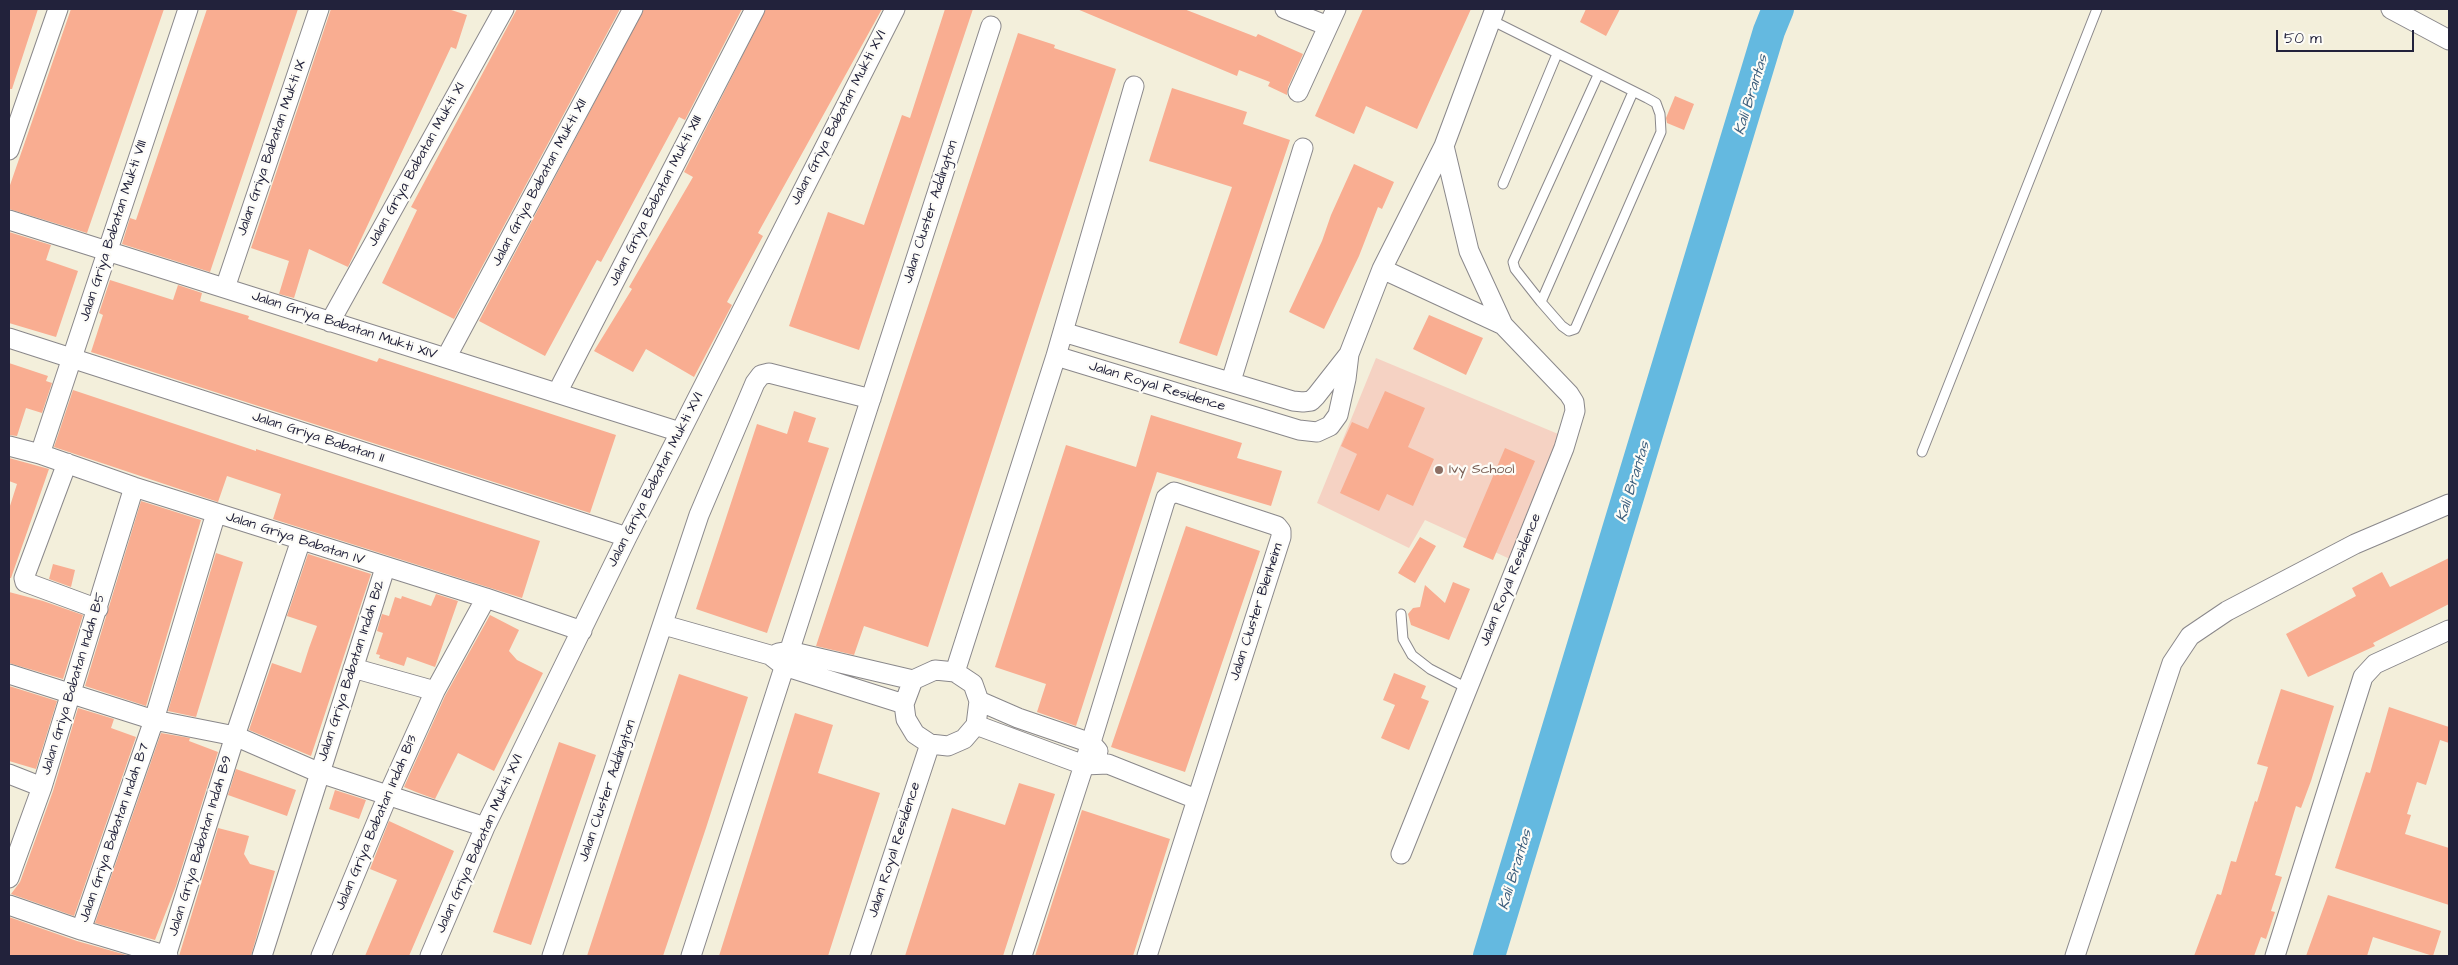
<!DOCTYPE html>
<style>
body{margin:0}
#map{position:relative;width:2458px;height:965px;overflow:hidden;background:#f3efdb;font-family:"Architects Daughter",sans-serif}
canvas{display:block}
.frame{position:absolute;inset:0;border:10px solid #22223b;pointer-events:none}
.scale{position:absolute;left:2276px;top:30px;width:138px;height:22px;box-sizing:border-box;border:2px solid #22223b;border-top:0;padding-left:6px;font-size:15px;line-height:18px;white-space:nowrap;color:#22223b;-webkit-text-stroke:4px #fdfcf7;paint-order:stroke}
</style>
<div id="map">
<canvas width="2458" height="965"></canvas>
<div class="frame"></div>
<div class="scale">50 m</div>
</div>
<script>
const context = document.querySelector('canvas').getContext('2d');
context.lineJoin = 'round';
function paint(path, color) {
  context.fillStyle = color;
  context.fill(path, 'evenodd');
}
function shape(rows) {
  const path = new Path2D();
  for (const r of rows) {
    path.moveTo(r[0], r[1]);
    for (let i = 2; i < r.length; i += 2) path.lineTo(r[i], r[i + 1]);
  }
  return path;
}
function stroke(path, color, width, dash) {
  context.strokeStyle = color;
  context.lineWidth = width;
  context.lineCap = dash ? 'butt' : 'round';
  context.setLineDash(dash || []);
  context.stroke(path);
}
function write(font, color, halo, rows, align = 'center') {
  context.font = font + ' "Architects Daughter",sans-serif';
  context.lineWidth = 4.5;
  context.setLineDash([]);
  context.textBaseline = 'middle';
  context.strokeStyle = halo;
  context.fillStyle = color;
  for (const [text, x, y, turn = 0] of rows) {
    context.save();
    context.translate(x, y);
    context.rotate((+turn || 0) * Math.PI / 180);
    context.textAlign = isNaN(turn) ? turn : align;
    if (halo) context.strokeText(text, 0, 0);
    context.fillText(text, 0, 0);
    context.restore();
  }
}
const built = shape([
 [1376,358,1563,436,1510,559,1425,520,1409,548,1317,503]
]);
const river = shape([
 [1489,956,1769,31,1778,9]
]);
const building = shape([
 [9,9,38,9,12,89,9,89],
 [71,9,164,9,87,233,9,209,9,188],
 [207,9,298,9,210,272,122,244,130,218,136,220],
 [331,9,448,9,467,15,456,49,451,47,348,267,309,249,294,298,279,294,289,261,251,248],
 [517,9,620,9,454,319,382,283,417,210,411,207],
 [644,9,742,9,685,120,679,117,601,262,597,260,545,356,479,321],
 [766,9,882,9,758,233,763,236,727,302,732,305,694,377,646,349,633,372,594,351,632,289,629,287,693,177,684,172],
 [945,9,973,9,859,350,789,326,828,212,864,225,902,115,910,118],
 [1077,9,1184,9,1256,37,1258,34,1303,54,1288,87,1287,95,1268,86,1270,82,1239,70,1237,76],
 [1363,9,1471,9,1417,129,1366,106,1354,134,1315,116],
 [1586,9,1620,9,1606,36,1580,22],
 [1018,33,1055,45,1054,48,1116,69,928,647,864,626,854,655,816,646],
 [1172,88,1247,112,1243,124,1290,140,1217,356,1179,343,1232,187,1149,161],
 [1675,96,1694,104,1684,130,1667,123,1666,118],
 [1354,164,1394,182,1382,209,1378,207,1359,256,1324,329,1289,312,1322,241,1331,215],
 [9,232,51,245,46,260,78,271,56,337,9,323],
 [110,280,173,300,178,285,202,293,200,301,249,316,248,319,377,362,379,358,616,435,590,513,91,352,103,315,99,313],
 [1429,315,1483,338,1466,375,1413,349],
 [9,363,48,376,46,381,52,383,42,413,26,408,17,436,9,435],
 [73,390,256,451,256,449,540,541,522,598,273,519,281,494,227,476,218,502,54,447],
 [1385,391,1425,408,1408,447,1434,459,1413,506,1387,494,1379,511,1340,493,1357,454,1341,446,1352,422,1368,429],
 [794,411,816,418,808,442,829,448,767,633,696,609,757,424,787,434],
 [1151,415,1242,443,1237,458,1282,471,1271,506,1157,472,1076,726,1037,712,1046,684,995,667,1066,445,1136,467],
 [1505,448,1535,461,1493,560,1463,547],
 [9,458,49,469,11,578,9,578,9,509,17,484,9,481],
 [141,501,201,520,146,706,85,686],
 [1186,526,1260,551,1185,772,1111,747],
 [1420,537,1436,546,1415,583,1398,573],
 [216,553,243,562,196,717,168,711],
 [308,554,371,574,311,756,249,730,272,663,301,673,309,648,317,626,287,616],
 [2449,558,2449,604,2373,643,2375,646,2308,677,2286,634,2356,596,2352,588,2382,572,2390,587],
 [53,564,75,570,71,587,49,579],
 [1453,582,1470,589,1449,640,1411,625,1408,614,1413,608,1420,607,1425,585,1445,603],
 [9,592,43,601,83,615,63,679,9,663],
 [436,594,458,601,435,667,407,657,404,666,379,658,380,655,376,654,383,633,377,631,382,614,389,616,395,597,401,599,402,596,431,606],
 [490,615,519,630,509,651,517,660,543,673,494,771,458,753,435,799,416,792,404,787,445,696],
 [1394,673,1426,686,1421,698,1429,701,1409,750,1381,738,1395,705,1383,700],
 [679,674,748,697,706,828,663,956,587,956],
 [9,686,57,701,36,769,9,761],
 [2281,689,2334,706,2311,781,2301,808,2296,806,2275,875,2282,877,2271,911,2275,912,2266,939,2261,937,2254,956,2194,956,2217,894,2221,895,2231,861,2236,862,2255,801,2257,802,2268,767,2257,764],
 [2389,707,2449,727,2449,743,2440,740,2426,785,2417,782,2407,814,2411,815,2405,834,2449,848,2449,905,2335,868,2366,772,2370,773],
 [78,708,114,719,111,728,136,737,74,916,11,894,20,882,53,791],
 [795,713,833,725,818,773,880,793,828,956,719,956],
 [161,733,190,738,189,741,218,752,176,886,155,940,95,923],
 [559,742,596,755,531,945,493,932],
 [236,769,296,790,287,816,228,795],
 [1019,783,1055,794,1003,956,905,956,952,808,1005,825],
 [335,790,366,800,359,819,329,809],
 [1082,810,1170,839,1133,956,1035,956],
 [389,821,454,851,409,956,365,956,397,880,370,869],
 [218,828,249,836,244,854,250,864,275,871,251,956,179,956],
 [2328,895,2441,931,2433,956,2373,937,2367,956,2306,956],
 [9,917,77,941,130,956,10,956]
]);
const lane = shape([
 [1491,20,1647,98,1656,103,1660,114,1661,132,1575,329,1569,331,1562,326,1541,302,1515,269,1513,262,1598,75],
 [1503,184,1557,54],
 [1541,302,1633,92],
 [1922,452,2097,9],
 [1401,614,1403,639,1412,655,1430,669,1467,688]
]);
const street = shape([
 [1285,9,1328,26],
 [2391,9,2449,40],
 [1298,92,1336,9],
 [9,150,58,9],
 [9,220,680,432],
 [1382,269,1503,325],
 [225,288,319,9],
 [330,322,504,9],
 [9,338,627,537],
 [1349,354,1382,269,1444,146,1495,9],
 [1056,356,1299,430,1317,432,1330,426,1338,415,1346,379,1349,354,1316,396,1311,401,1303,402,1293,401,1063,332],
 [446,358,633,9],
 [1231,381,1303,148],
 [557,393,755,9],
 [9,446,40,454,134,487,486,598,582,631],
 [40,454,188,9],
 [67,463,24,578,25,582,98,609],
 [664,625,770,655,784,666,904,704],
 [778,653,789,651,913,680],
 [353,668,435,691],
 [935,670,955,672,973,684,979,701,976,725,964,739,948,746,930,744,915,734,906,719,904,704,913,680,935,670],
 [955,672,1056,356,1134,86],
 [9,674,154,720,235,736,320,773,485,827],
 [979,701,1018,718,1091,743,1098,751],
 [976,725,1084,765,1108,764,1196,799],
 [9,774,42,787],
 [1401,854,1564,448,1575,411,1574,402,1569,394,1503,325,1469,251,1444,146],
 [9,878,42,787,134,487],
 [9,905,81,930,168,956],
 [81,930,154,720,216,513],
 [166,956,235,736,301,540],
 [262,956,385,568],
 [321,956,388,795,435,691,486,598],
 [430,956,485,827,627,537,895,9],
 [552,956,699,515,755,383,761,375,769,373,871,399],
 [691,956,991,26],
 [860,956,930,744],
 [1022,956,1084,765,1166,498,1174,492,1277,526,1281,531,1281,537,1147,956],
 [2075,956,2172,663,2190,636,2227,611,2355,544,2449,504],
 [2275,956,2363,677,2375,664,2449,630]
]);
const markers = [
 [1439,470,5,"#8d6e63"]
];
const streetNames = [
 ["Jalan Griya Babatan Mukti XVI",839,118,-63],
 ["Jalan Griya Babatan Mukti IX",272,148,-71],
 ["Jalan Griya Babatan Mukti XI",417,165,-61],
 ["Jalan Griya Babatan Mukti XII",540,183,-62],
 ["Jalan Griya Babatan Mukti XIII",656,201,-63],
 ["Jalan Cluster Addington",931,212,-72],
 ["Jalan Griya Babatan Mukti VIII",114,231,-72],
 ["Jalan Griya Babatan Mukti XIV",344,326,18],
 ["Jalan Royal Residence",1157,387,17],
 ["Jalan Griya Babatan II",318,438,18],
 ["Jalan Griya Babatan Mukti XVI",656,480,-63],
 ["Jalan Griya Babatan IV",295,539,18],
 ["Jalan Royal Residence",1511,580,-68],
 ["Jalan Cluster Blenheim",1257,612,-72],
 ["Jalan Griya Babatan Indah B12",352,671,-72],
 ["Jalan Griya Babatan Indah B5",74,684,-73],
 ["Jalan Cluster Addington",608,791,-71],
 ["Jalan Griya Babatan Indah B13",377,823,-67],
 ["Jalan Griya Babatan Indah B7",115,833,-71],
 ["Jalan Griya Babatan Mukti XVI",480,844,-66],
 ["Jalan Griya Babatan Indah B9",201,846,-73],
 ["Jalan Royal Residence",895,850,-72]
];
const educationNames = [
 ["Ivy School",1449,470]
];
const waterNames = [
 ["Kali Brantas",1752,95,-73],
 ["Kali Brantas",1634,482,-73],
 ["Kali Brantas",1516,870,-73]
];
paint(built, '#f5d2c3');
stroke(river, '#64b9e0', 32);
paint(building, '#f9ad91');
stroke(lane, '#8a888b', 11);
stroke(street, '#8a888b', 21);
stroke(lane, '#fff', 9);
stroke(street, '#fff', 19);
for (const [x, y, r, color] of markers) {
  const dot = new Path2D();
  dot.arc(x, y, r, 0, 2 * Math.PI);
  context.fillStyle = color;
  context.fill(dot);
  stroke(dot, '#fdfcf7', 2);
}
write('14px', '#22223b', '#fdfcf7', streetNames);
write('14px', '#785e54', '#fdfcf7', educationNames, 'left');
write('italic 15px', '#3c5e7d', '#fdfcf7', waterNames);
</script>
